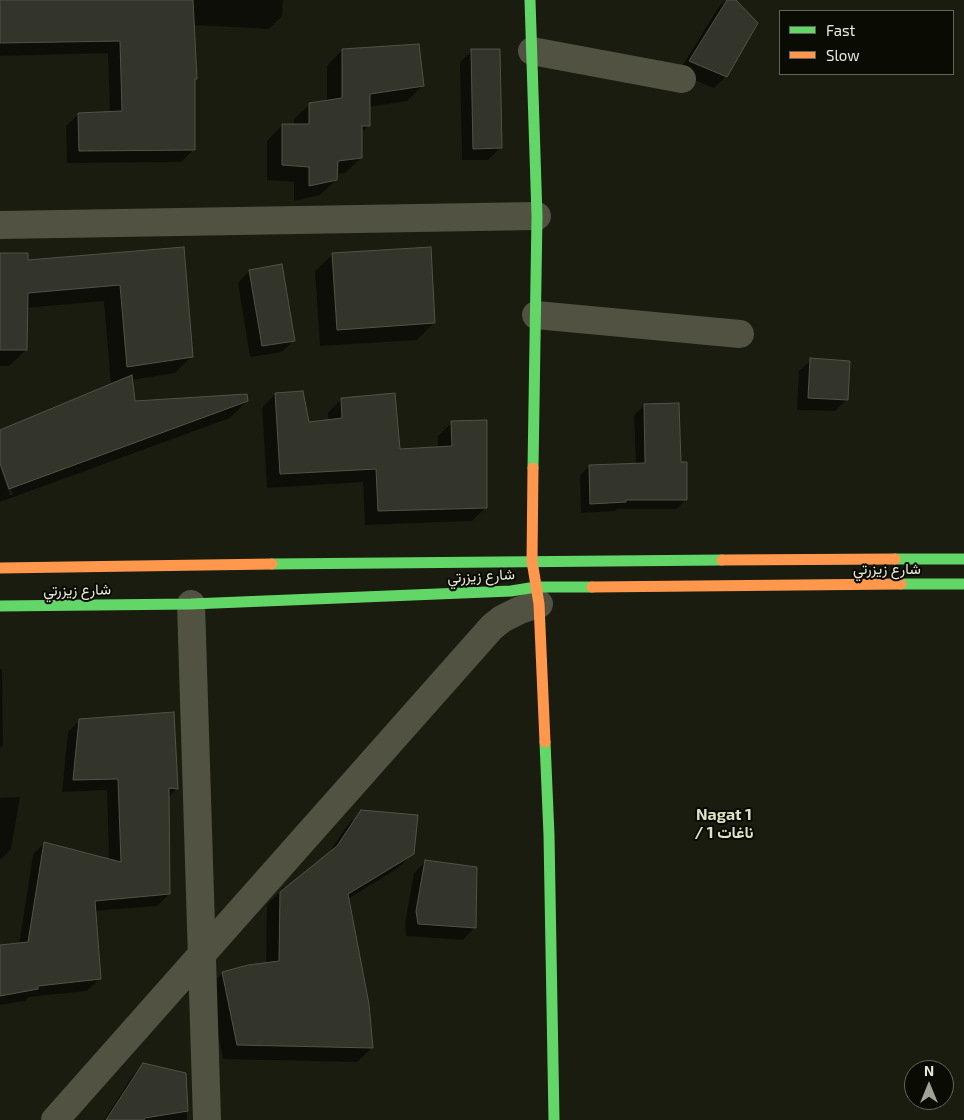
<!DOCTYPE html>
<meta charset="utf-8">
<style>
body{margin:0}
#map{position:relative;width:964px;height:1120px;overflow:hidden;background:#1b1c10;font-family:"Exo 2",sans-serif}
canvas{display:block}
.legend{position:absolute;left:779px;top:10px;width:175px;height:65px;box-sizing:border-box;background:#0a0b03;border:1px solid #63655a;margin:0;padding:6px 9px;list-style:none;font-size:15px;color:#e9ebdc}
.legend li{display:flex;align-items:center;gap:10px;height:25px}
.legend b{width:25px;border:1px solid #63655a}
.north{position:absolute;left:904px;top:1060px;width:50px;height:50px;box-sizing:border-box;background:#0a0b03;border:1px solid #63655a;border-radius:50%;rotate:0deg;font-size:14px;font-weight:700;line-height:20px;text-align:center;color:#e9ebdc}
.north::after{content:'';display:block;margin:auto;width:18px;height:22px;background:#a1a395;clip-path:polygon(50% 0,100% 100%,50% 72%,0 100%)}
</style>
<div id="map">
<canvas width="964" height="1120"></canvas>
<ul class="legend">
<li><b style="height:6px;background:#63d668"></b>Fast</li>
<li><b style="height:6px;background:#ff974d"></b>Slow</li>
</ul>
<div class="north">N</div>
</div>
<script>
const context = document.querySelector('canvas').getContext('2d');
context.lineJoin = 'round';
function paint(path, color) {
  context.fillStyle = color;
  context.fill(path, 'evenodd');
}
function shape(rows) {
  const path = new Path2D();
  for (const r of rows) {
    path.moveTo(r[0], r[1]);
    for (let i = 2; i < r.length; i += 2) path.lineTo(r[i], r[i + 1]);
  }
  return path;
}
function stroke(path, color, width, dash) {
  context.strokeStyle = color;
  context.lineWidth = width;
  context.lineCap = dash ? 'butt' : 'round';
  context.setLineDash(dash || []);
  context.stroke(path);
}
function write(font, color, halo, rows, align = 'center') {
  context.font = font + ' "Exo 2",Vazirmatn,sans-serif';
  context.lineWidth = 4;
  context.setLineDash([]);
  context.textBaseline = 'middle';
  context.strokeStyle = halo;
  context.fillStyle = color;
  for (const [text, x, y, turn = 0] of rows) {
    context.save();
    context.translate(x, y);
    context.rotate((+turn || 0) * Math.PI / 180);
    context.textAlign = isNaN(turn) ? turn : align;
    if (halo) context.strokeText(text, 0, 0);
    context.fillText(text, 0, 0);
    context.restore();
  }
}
const shadow = shape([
 [0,0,283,0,282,16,269,29,193,25,194,149,181,162,67,163,66,126,79,114,110,113,108,53,0,56],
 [726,0,734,0,726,76,714,88,678,73,718,8],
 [342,50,422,86,407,101,369,107,369,125,361,133,361,158,345,173,336,174,336,180,320,195,294,201,294,182,267,180,267,141,282,125,294,125,294,119,310,104,327,101,327,66],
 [472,51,500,148,488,160,462,160,460,62],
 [183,248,192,356,175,373,132,380,134,402,247,401,230,418,0,502,0,467,10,495,13,495,0,460,0,431,111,386,104,301,26,308,26,350,9,366,0,366,0,254,27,261],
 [333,254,434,323,417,340,320,346,315,271],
 [249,271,294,340,282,352,250,357,238,283],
 [811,360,847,399,835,411,797,410,799,371],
 [275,394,307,423,328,421,328,413,341,399,399,450,438,448,438,436,452,422,486,507,472,521,365,525,363,482,267,488,262,408],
 [644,405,680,463,686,500,676,509,617,509,615,511,581,513,580,476,589,466,636,465,634,415],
 [0,669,2,669,3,745,0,748],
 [80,720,177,788,168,798,169,894,157,906,94,911,99,979,87,991,29,997,25,1001,0,1005,0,947,19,945,33,855,44,843,109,860,107,790,62,792,68,732],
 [20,797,11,849,0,860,0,798],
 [362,812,412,854,398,868,348,899,367,1004,372,1048,357,1062,223,1059,209,987,223,973,266,964,267,905,284,887,289,887,327,856,347,826],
 [426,861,474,928,463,940,406,936,405,923,414,873],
 [144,1064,185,1074,187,1120,104,1120,133,1075]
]);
const building = shape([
 [0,0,193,0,197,79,195,79,195,150,79,151,78,113,122,111,120,41,0,43,0,0],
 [727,0,736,0,758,23,727,77,689,61,727,0],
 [419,44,424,86,370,94,370,126,362,126,362,158,338,161,337,180,309,186,309,167,282,165,282,124,309,124,309,103,342,98,342,49,419,44],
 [471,49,500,49,502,148,473,149,471,49],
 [184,247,193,357,127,367,120,285,28,293,27,350,0,350,0,253,28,253,28,260,184,247],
 [431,247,435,323,337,330,332,253,431,247],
 [282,264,295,341,262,346,249,270,282,264],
 [810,358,850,361,848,400,808,398,810,358],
 [132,375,135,401,247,394,248,401,9,489,0,463,0,430,132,375],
 [303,391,309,422,342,418,341,398,395,393,400,449,452,446,451,421,487,420,487,508,378,511,376,469,280,474,275,393,303,391],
 [679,403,681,462,687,462,687,500,626,500,626,502,590,504,589,465,645,463,644,404,679,403],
 [174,712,178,789,169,788,170,894,95,901,101,979,38,986,38,989,0,996,0,945,28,942,44,842,121,862,118,779,73,780,79,719,174,712],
 [361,810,418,815,414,854,348,894,369,1004,373,1048,237,1045,222,972,248,965,279,961,280,892,337,846,361,810],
 [425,860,477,867,476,928,418,924,416,911,425,860],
 [143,1063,186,1073,188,1111,145,1118,144,1120,106,1120,143,1063]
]);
const street = shape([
 [532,51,682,79],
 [0,225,537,216],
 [536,315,740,334],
 [191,604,207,1120],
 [55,1120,492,627,502,619,520,610,539,604]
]);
const fast = shape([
 [530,0,537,216,533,468],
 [895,559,964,559],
 [272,564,722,560],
 [901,584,964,584],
 [0,606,191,604,511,591,536,587,592,587],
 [545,742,549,835,554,1120]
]);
const slow = shape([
 [533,468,532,561,539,604,545,742],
 [722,560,895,559],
 [0,568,272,564],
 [592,587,901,584]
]);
const streetNames = [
 ["شارع زيزرتي",887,569],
 ["شارع زيزرتي",481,576,-3],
 ["شارع زيزرتي",77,590,-1]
];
const neighbourhoodNames = [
 ["Nagat 1",724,815],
 ["/ ناغات 1",724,833]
];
paint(shadow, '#0007');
paint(building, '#34352a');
stroke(building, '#515248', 1);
stroke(street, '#515241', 28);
stroke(fast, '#63d668', 11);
stroke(slow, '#ff974d', 11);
write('15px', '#e9ebdc', '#0a0b03', streetNames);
write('bold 16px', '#dee2c4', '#0a0b03', neighbourhoodNames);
</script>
